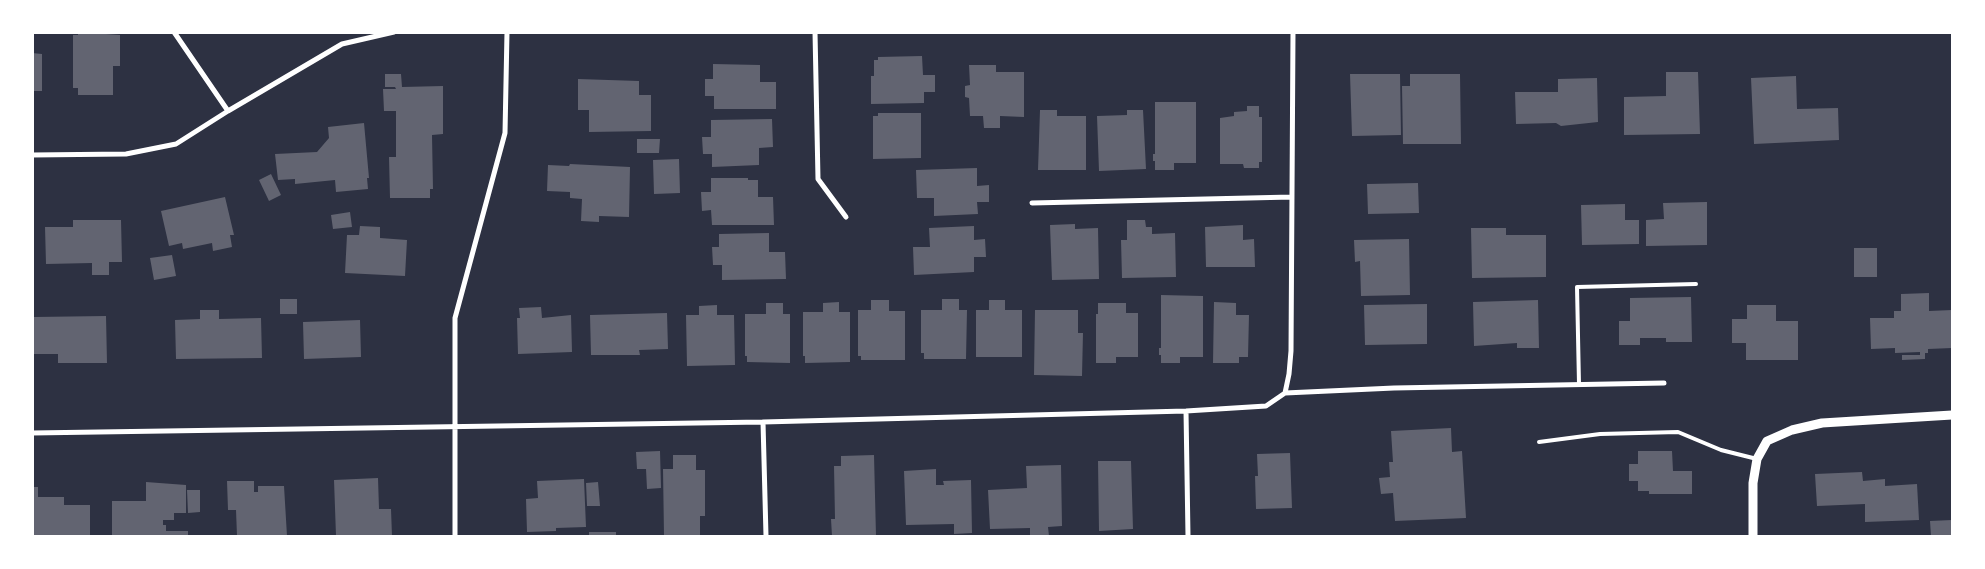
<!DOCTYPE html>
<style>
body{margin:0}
#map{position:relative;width:1985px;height:569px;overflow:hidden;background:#2d3142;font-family:"Sofia Sans Condensed",sans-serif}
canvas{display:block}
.frame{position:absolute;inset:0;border:34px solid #fff;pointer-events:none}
</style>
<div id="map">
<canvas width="1985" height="569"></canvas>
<div class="frame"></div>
</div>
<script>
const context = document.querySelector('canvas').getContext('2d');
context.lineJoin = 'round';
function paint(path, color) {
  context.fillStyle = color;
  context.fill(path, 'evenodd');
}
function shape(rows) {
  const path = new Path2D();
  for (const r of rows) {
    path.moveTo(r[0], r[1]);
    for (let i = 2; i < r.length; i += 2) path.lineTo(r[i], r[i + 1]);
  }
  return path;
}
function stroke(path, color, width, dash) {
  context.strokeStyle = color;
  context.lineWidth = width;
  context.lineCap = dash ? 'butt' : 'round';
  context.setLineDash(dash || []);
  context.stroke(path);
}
const building = shape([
 [78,32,120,35,120,66,113,66,113,95,78,95,78,88,73,88,73,35,78,35],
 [32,53,42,54,42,91,32,91],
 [922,56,923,75,935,75,935,92,924,92,924,103,871,104,871,76,874,76,874,60,878,60,878,57],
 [713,64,760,65,760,82,776,82,776,109,714,109,714,96,705,96,705,79,713,79],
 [969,65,996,65,996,72,1024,72,1024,117,1000,116,1000,128,984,128,983,116,970,116,969,98,965,97,965,86,970,85],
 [1666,72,1698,72,1700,134,1624,135,1624,97,1666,96],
 [385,74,401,74,402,87,443,86,443,134,432,135,433,189,430,189,430,198,390,198,389,157,396,157,396,111,384,111,383,89,396,89,395,87,385,87],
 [1350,74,1400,74,1401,135,1352,136],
 [1410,74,1460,74,1461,144,1403,144,1402,86,1410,86],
 [1796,76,1797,109,1838,108,1839,140,1754,144,1751,78],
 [1597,78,1598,122,1561,126,1556,123,1516,124,1515,92,1558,92,1558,79],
 [578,79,639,81,639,95,651,95,651,131,589,132,589,110,578,110],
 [1155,102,1196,102,1196,163,1174,163,1174,170,1155,170,1155,161,1153,161,1153,154,1155,154],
 [1247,106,1259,106,1259,117,1262,117,1262,162,1259,162,1259,168,1244,168,1243,164,1220,164,1220,118,1234,116,1234,112,1247,111],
 [1040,110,1057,110,1057,116,1086,116,1086,170,1038,170],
 [1127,110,1143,110,1146,169,1099,171,1097,116,1127,115],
 [878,113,921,113,921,158,873,159,873,116,878,116],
 [772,119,773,147,759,148,759,165,712,167,712,154,703,154,702,137,711,137,711,120],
 [364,123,369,178,367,178,368,189,336,192,335,180,295,184,295,179,278,180,275,154,317,152,329,138,328,127],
 [637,139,660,139,659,153,637,153],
 [679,159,680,193,654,194,653,160],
 [570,164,630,167,629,217,599,216,599,222,581,221,582,199,570,198,570,192,547,191,548,165,569,166],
 [977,168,977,186,989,185,989,202,977,202,978,214,934,216,934,198,917,198,916,170],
 [271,174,281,195,269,201,259,180],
 [711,178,748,178,748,180,758,180,758,197,773,197,774,225,712,225,711,210,702,211,701,192,711,192],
 [1418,183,1419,213,1368,214,1367,184],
 [225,197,234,235,230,235,232,247,213,251,212,243,183,249,182,243,169,246,161,211],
 [1707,202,1707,245,1646,246,1646,220,1664,219,1663,203],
 [1625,204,1625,220,1639,220,1639,244,1582,245,1581,205],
 [350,212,352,227,333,229,331,215],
 [73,220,121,220,122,262,109,262,109,275,92,275,92,263,46,264,45,227,73,227],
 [1127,220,1145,220,1146,227,1152,227,1152,234,1175,233,1176,277,1122,278,1121,240,1127,240],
 [1075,224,1075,229,1098,228,1099,279,1052,280,1050,225],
 [1243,225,1243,240,1254,239,1255,267,1206,267,1205,227],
 [360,226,380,227,380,238,407,240,405,276,345,273,347,235,359,235],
 [974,226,974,240,985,239,986,257,974,257,974,272,914,275,913,247,930,247,929,228],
 [1471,228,1506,228,1506,235,1546,235,1546,277,1472,278],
 [769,233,769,252,785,252,786,279,722,280,722,265,713,265,712,247,719,247,719,234],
 [1409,239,1410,295,1361,296,1360,261,1355,262,1354,240],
 [1854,248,1877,248,1877,277,1854,277],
 [172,255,176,276,154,280,150,258],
 [1929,293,1929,311,1952,310,1952,348,1928,349,1928,353,1925,353,1925,359,1902,360,1902,355,1920,355,1920,352,1895,353,1895,348,1871,349,1870,318,1894,318,1894,311,1901,311,1901,294],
 [1161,295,1203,296,1203,357,1180,357,1180,363,1161,363,1161,355,1159,355,1159,348,1161,348],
 [1691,297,1692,342,1666,342,1666,338,1640,338,1640,345,1619,345,1619,321,1630,321,1630,298],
 [280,299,297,299,297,314,280,314],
 [942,299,959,299,959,310,967,310,966,359,924,359,924,353,921,353,921,310,942,310],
 [871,300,889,300,889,311,905,311,905,360,861,360,861,356,858,356,858,310,871,310],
 [989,300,1005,300,1005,310,1022,310,1022,357,976,357,976,310,989,310],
 [1538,300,1539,348,1517,348,1517,343,1474,346,1473,302],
 [839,302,839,312,850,312,850,362,805,363,805,356,803,356,803,312,823,312,823,303],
 [1214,302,1236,303,1236,315,1249,315,1248,357,1239,357,1239,363,1213,363],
 [766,303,783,303,783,314,790,314,790,363,747,362,747,356,745,356,745,314,766,314],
 [1098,303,1126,303,1126,313,1138,313,1138,357,1116,357,1116,363,1096,363,1096,314,1098,314],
 [1427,304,1427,344,1365,345,1364,305],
 [717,305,717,315,734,315,735,365,687,366,686,315,699,315,699,306],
 [1747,305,1776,305,1776,321,1798,321,1798,360,1746,360,1746,343,1732,343,1732,319,1747,319],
 [541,307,542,318,571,315,572,352,518,354,517,318,520,318,519,308],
 [200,310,219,310,219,319,261,318,262,358,176,359,175,320,200,319],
 [1035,310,1078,310,1078,333,1083,333,1082,376,1034,375],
 [667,313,668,349,639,350,640,355,591,355,590,315],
 [106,316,107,363,58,363,58,354,34,354,34,317],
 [360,320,361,357,304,359,303,322],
 [1451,428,1452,452,1462,451,1466,518,1395,521,1393,493,1381,494,1379,478,1390,477,1389,462,1393,462,1391,431],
 [660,451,661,488,647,489,646,469,637,469,636,452],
 [1638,451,1672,451,1673,471,1692,471,1692,494,1649,494,1649,491,1638,491,1638,481,1629,481,1629,464,1638,464],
 [1290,453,1292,508,1256,509,1255,476,1258,476,1257,454],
 [673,455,696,455,696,470,705,470,705,516,700,516,700,536,664,536,663,469,673,469],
 [874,455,876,536,832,536,831,519,835,519,834,466,841,466,841,456],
 [1098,461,1131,461,1133,529,1099,531],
 [1061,465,1062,526,1048,527,1049,536,1030,536,1030,528,990,529,988,490,1027,488,1026,466],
 [936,469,936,485,944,485,943,481,971,480,972,533,954,534,954,524,906,525,904,471],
 [1862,472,1863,481,1885,479,1885,486,1917,484,1919,520,1865,522,1865,504,1817,506,1815,474],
 [378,478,379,509,391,509,392,536,336,536,334,480],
 [584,479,586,527,556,528,556,531,527,532,526,499,538,498,537,481],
 [227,481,254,481,254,492,258,492,258,486,284,486,287,536,237,536,236,510,228,510],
 [146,482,186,485,186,513,174,513,174,520,163,520,163,525,166,525,166,531,188,531,188,536,112,536,112,501,146,501],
 [598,482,600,506,587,506,586,483],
 [32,487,38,487,38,497,64,497,64,505,90,505,90,536,32,536],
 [187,490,200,490,200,512,188,513],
 [1952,520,1952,536,1931,536,1930,521],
 [589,532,616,532,616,536,589,536]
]);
const service = shape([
 [1579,384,1577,287,1696,284],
 [1539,442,1600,434,1678,432,1721,450,1757,459]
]);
const minor = shape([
 [174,32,228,111],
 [815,32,818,179,846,217],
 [32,155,126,154,176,144,228,111,342,44,394,32],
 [1032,203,1292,197],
 [1285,393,1289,374,1291,351,1293,32],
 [1186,411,1188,536],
 [763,422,766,536],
 [32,433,763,422,1186,411,1266,406,1285,393,1394,388,1664,383],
 [455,536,455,318,505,133,507,32]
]);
const tertiary = shape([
 [1753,536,1753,483,1757,459,1767,441,1792,430,1822,423,1952,415]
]);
paint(building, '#626471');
stroke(service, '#fff', 4);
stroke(minor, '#fff', 5);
stroke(tertiary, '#fff', 9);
</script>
